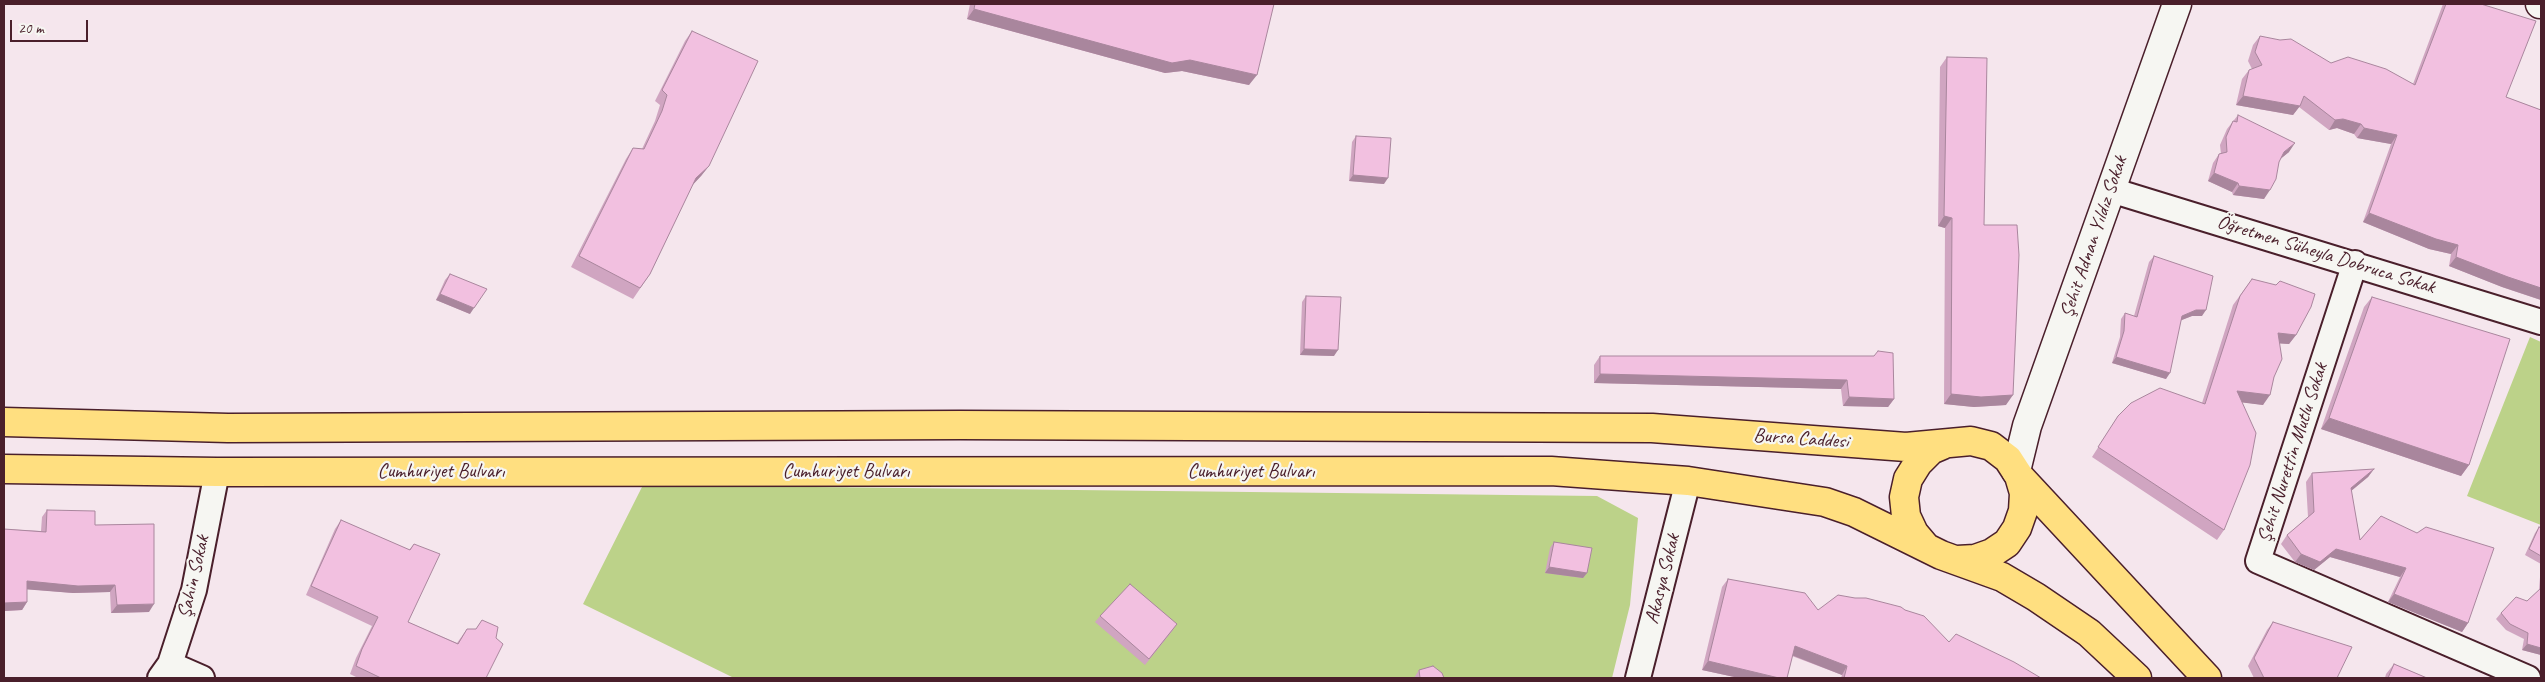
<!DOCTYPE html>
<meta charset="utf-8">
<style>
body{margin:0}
#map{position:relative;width:2545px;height:682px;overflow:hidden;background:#f5e6ed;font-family:Caveat,sans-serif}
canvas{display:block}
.frame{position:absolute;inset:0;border:5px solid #4a1f2b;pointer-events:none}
.scale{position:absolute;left:10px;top:20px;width:78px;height:22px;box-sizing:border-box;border:2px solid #4a1f2b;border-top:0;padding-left:6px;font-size:15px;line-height:18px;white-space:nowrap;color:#4a1f2b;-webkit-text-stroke:4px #f6f6f2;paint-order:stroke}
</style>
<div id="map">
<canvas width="2545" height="682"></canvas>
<div class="frame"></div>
<div class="scale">20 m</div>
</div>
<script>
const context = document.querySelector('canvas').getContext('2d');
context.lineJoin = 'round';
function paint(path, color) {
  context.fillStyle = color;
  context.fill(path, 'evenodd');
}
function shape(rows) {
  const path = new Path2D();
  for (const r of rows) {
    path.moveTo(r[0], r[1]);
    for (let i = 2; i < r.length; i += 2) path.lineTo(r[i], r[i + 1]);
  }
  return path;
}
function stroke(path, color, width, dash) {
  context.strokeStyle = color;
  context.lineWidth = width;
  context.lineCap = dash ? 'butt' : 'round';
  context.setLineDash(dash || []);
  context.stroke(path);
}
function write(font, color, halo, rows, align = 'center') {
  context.font = font + ' Caveat,sans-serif';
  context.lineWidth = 4.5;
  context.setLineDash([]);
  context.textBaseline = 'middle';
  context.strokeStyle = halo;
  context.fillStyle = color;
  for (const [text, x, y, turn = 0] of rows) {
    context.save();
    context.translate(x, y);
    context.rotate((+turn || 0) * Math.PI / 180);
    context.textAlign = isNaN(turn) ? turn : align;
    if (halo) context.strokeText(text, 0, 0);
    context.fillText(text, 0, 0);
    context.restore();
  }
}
const green = shape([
 [2530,337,2541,342,2541,525,2467,496],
 [643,485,1597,496,1638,518,1630,605,1612,678,734,678,583,604]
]);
const minor = shape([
 [2111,190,2541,322],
 [2355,263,2258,561,2528,678],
 [170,664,202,678],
 [160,678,170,664,194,590,217,472],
 [1638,678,1688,481]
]);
const tertiary = shape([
 [2540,4,2541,4],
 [2016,471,2027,426,2177,4]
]);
const primary = shape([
 [4,422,228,428,960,425,1652,428,1906,447,1971,441,1991,446,2008,459,2019,476,2207,678],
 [4,469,217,472,1551,471,1688,481,1825,502,1854,512,1941,555,2002,577,2036,597,2089,633,2137,678],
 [1925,546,1914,533,1906,516,1904,497,1908,479,1918,463,1931,450,1945,444],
 [1957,560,1975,559,1992,553,2007,543,2017,528,2023,511,2024,493,2019,476]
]);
const wall = shape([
 [970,4,1274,4,1249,85,1182,71,1165,73,967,19],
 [2443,4,2481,4,2506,97,2541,110,2541,300,2502,287,2449,266,2451,254,2429,249,2363,222,2391,144,2357,138,2354,134,2337,128,2329,130,2299,107,2293,115,2236,105,2242,79,2249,70,2252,69,2248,61,2253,45,2260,36,2331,63,2413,84],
 [692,31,709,166,701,176,693,184,650,274,633,299,571,267,626,159,633,148,642,149,655,121,660,105,655,101,685,41],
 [1947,57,1984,225,2006,405,1974,407,1944,404,1945,228,1938,226,1940,67],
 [2238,115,2289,152,2280,159,2264,199,2233,195,2232,192,2208,181,2213,163,2219,154,2221,154,2220,145,2227,129],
 [1356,136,1384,184,1349,181,1352,142],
 [2154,256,2202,316,2192,316,2181,320,2166,379,2112,363,2120,337,2121,319,2125,313,2134,316,2149,262],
 [450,274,470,314,436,300,445,280],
 [2252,279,2296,335,2289,344,2279,343,2274,377,2263,405,2242,402,2224,530,2217,540,2092,457,2118,416,2202,403,2233,305],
 [1306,296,1334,356,1300,355,1302,302],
 [2372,297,2469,465,2461,476,2321,429,2364,307],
 [1600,356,1874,356,1894,399,1888,407,1843,406,1841,389,1594,383,1594,365],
 [2374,469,2368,477,2351,491,2360,540,2381,516,2468,623,2462,632,2388,602,2400,577,2330,557,2314,570,2295,562,2281,544,2287,535,2308,517,2306,482,2312,473],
 [47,510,95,525,149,612,111,613,110,592,73,593,27,589,27,602,22,610,4,611,4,529,41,531,42,517],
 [341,520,409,550,414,544,408,622,457,643,467,629,476,629,482,620,486,678,358,678,350,674,356,658,372,626,306,595,335,529],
 [2539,527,2541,528,2541,655,2522,650,2524,639,2506,630,2496,619,2501,613,2527,601,2539,590,2541,564,2525,555,2535,533],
 [1554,542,1587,573,1583,578,1545,573,1550,548],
 [1728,579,1818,610,1905,610,1949,642,2041,678,1841,678,1842,675,1792,656,1787,678,1739,678,1702,670,1722,587],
 [1100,616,1173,630,1145,665,1095,622],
 [2273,622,2337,678,2254,678,2248,666,2267,630],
 [2394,664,2427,678,2385,678,2386,674],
 [1419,670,1444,678,1414,678]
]);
const shadedWall = shape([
 [974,9,1190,60,1257,75,1249,85,1182,71,1165,73,967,19],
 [2243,96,2300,106,2293,115,2236,105],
 [2343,119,2361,124,2354,134,2337,128,2329,130,2335,120],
 [2364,128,2397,135,2391,144,2357,138],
 [2295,143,2289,152,2278,161,2284,152],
 [709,166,701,176,689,189,696,178],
 [2214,173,2238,183,2232,192,2208,181],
 [1353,175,1388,178,1384,184,1349,181],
 [2239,186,2270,190,2264,199,2233,195],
 [2369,213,2458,245,2451,254,2429,249,2363,222],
 [1944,216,1952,218,1945,228,1938,226],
 [2456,257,2541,288,2541,300,2502,287,2449,266],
 [440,294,474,308,470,314,436,300],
 [2196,310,2206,310,2202,316,2192,316,2177,322,2182,316],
 [2278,333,2296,335,2289,344,2271,343],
 [1304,349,1338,350,1334,356,1300,355],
 [2116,357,2170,373,2166,379,2112,363],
 [1600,374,1847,380,1841,389,1594,383],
 [2237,391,2270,395,2263,405,2230,401],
 [1951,394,2013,395,2006,405,1974,407,1944,404],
 [1849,397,1894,399,1888,407,1843,406],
 [2329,418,2469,465,2461,476,2321,429],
 [2374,469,2368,477,2345,496,2351,488],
 [2336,549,2406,568,2400,577,2330,557,2314,570,2295,562,2301,554],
 [1549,567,1587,573,1583,578,1545,573],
 [27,581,115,585,110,592,73,593,22,589],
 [2394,594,2468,623,2462,632,2388,602],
 [27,602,22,610,4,611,4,603],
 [154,604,149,612,111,613,117,605],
 [2527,644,2541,648,2541,655,2522,650],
 [1795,646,1847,666,1842,675,1789,654],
 [1708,661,1779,678,1739,678,1702,670]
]);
const building = shape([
 [975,4,1274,4,1257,75,1190,60,1172,63,974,9,975,4],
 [2446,4,2481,4,2536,21,2506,97,2541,110,2541,288,2508,277,2456,257,2458,245,2436,239,2369,213,2397,135,2364,128,2361,124,2343,119,2335,120,2304,96,2300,106,2243,96,2249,70,2262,65,2255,52,2260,36,2280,40,2291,39,2331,63,2348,57,2386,69,2415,85,2446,4],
 [692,31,758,61,709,166,696,178,650,274,640,288,579,256,633,148,644,149,662,111,667,95,662,90,692,31],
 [1947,57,1987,58,1984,225,2017,225,2019,255,2013,395,1981,397,1951,394,1952,218,1944,216,1947,57],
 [2238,115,2295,143,2284,152,2279,162,2276,179,2270,190,2239,186,2238,183,2214,173,2219,154,2227,152,2226,137,2233,121,2237,122,2238,115],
 [1356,136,1391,138,1388,178,1353,175,1356,136],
 [2154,256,2213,276,2206,310,2196,310,2182,316,2170,373,2116,357,2124,331,2125,313,2137,317,2154,256],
 [450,274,487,289,474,308,440,294,450,274],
 [2252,279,2276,285,2280,281,2315,294,2311,307,2296,335,2278,333,2282,359,2274,377,2270,395,2237,391,2256,433,2250,465,2224,530,2098,447,2118,416,2131,403,2160,388,2205,404,2240,296,2252,279],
 [1306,296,1341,297,1338,350,1304,349,1306,296],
 [2372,297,2510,339,2469,465,2329,418,2372,297],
 [1878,351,1893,353,1894,399,1849,397,1847,380,1600,374,1600,356,1874,356,1878,351],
 [2374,469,2351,488,2360,540,2381,516,2417,533,2426,527,2494,548,2468,623,2394,594,2406,568,2336,549,2320,562,2301,554,2287,535,2314,512,2312,473,2374,469],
 [47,510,95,511,95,525,154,524,154,604,117,605,115,585,78,586,27,581,27,602,4,603,4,529,46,532,47,510],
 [341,520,410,550,414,544,440,554,408,622,458,644,467,629,476,629,482,620,498,627,496,638,503,644,486,678,381,678,356,666,362,649,378,617,311,586,341,520],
 [2539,527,2541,528,2541,556,2529,549,2539,527],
 [1554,542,1592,548,1587,573,1549,567,1554,542],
 [1728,579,1805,593,1818,610,1838,595,1855,598,1866,598,1901,607,1905,610,1924,616,1949,642,1956,634,2014,662,2041,678,1844,678,1847,666,1795,646,1787,678,1779,678,1708,661,1728,579],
 [1130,584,1177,624,1149,659,1100,616,1130,584],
 [2541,588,2541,648,2527,644,2528,633,2510,624,2501,613,2516,597,2527,601,2541,588],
 [2273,622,2352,647,2337,678,2264,678,2254,658,2273,622],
 [2394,664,2427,678,2388,678,2394,664],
 [1433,666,1442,673,1444,678,1420,678,1419,670,1433,666]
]);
const streetNames = [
 ["Şehit Adnan Yıldız Sokak",2094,237,-71],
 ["Öğretmen Süheyla Dobruca Sokak",2326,255,17],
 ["Bursa Caddesi",1801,439,4],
 ["Şehit Nurettin Mutlu Sokak",2293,453,-72],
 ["Cumhuriyet Bulvarı",441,472],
 ["Cumhuriyet Bulvarı",846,472],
 ["Cumhuriyet Bulvarı",1251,472],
 ["Şahin Sokak",194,577,-77],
 ["Akasya Sokak",1663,579,-76]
];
paint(green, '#bcd289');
stroke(minor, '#4a1f2b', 28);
stroke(tertiary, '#4a1f2b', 31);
stroke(primary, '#4a1f2b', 31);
stroke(minor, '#f6f6f2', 24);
stroke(tertiary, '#f6f6f2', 28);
stroke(primary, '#ffdf80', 28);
paint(wall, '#d0a5c1');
paint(shadedWall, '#a9869d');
paint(building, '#f2c0e0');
stroke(building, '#a9869d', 1);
write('20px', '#4a1f2b', '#f6f6f2', streetNames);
</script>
